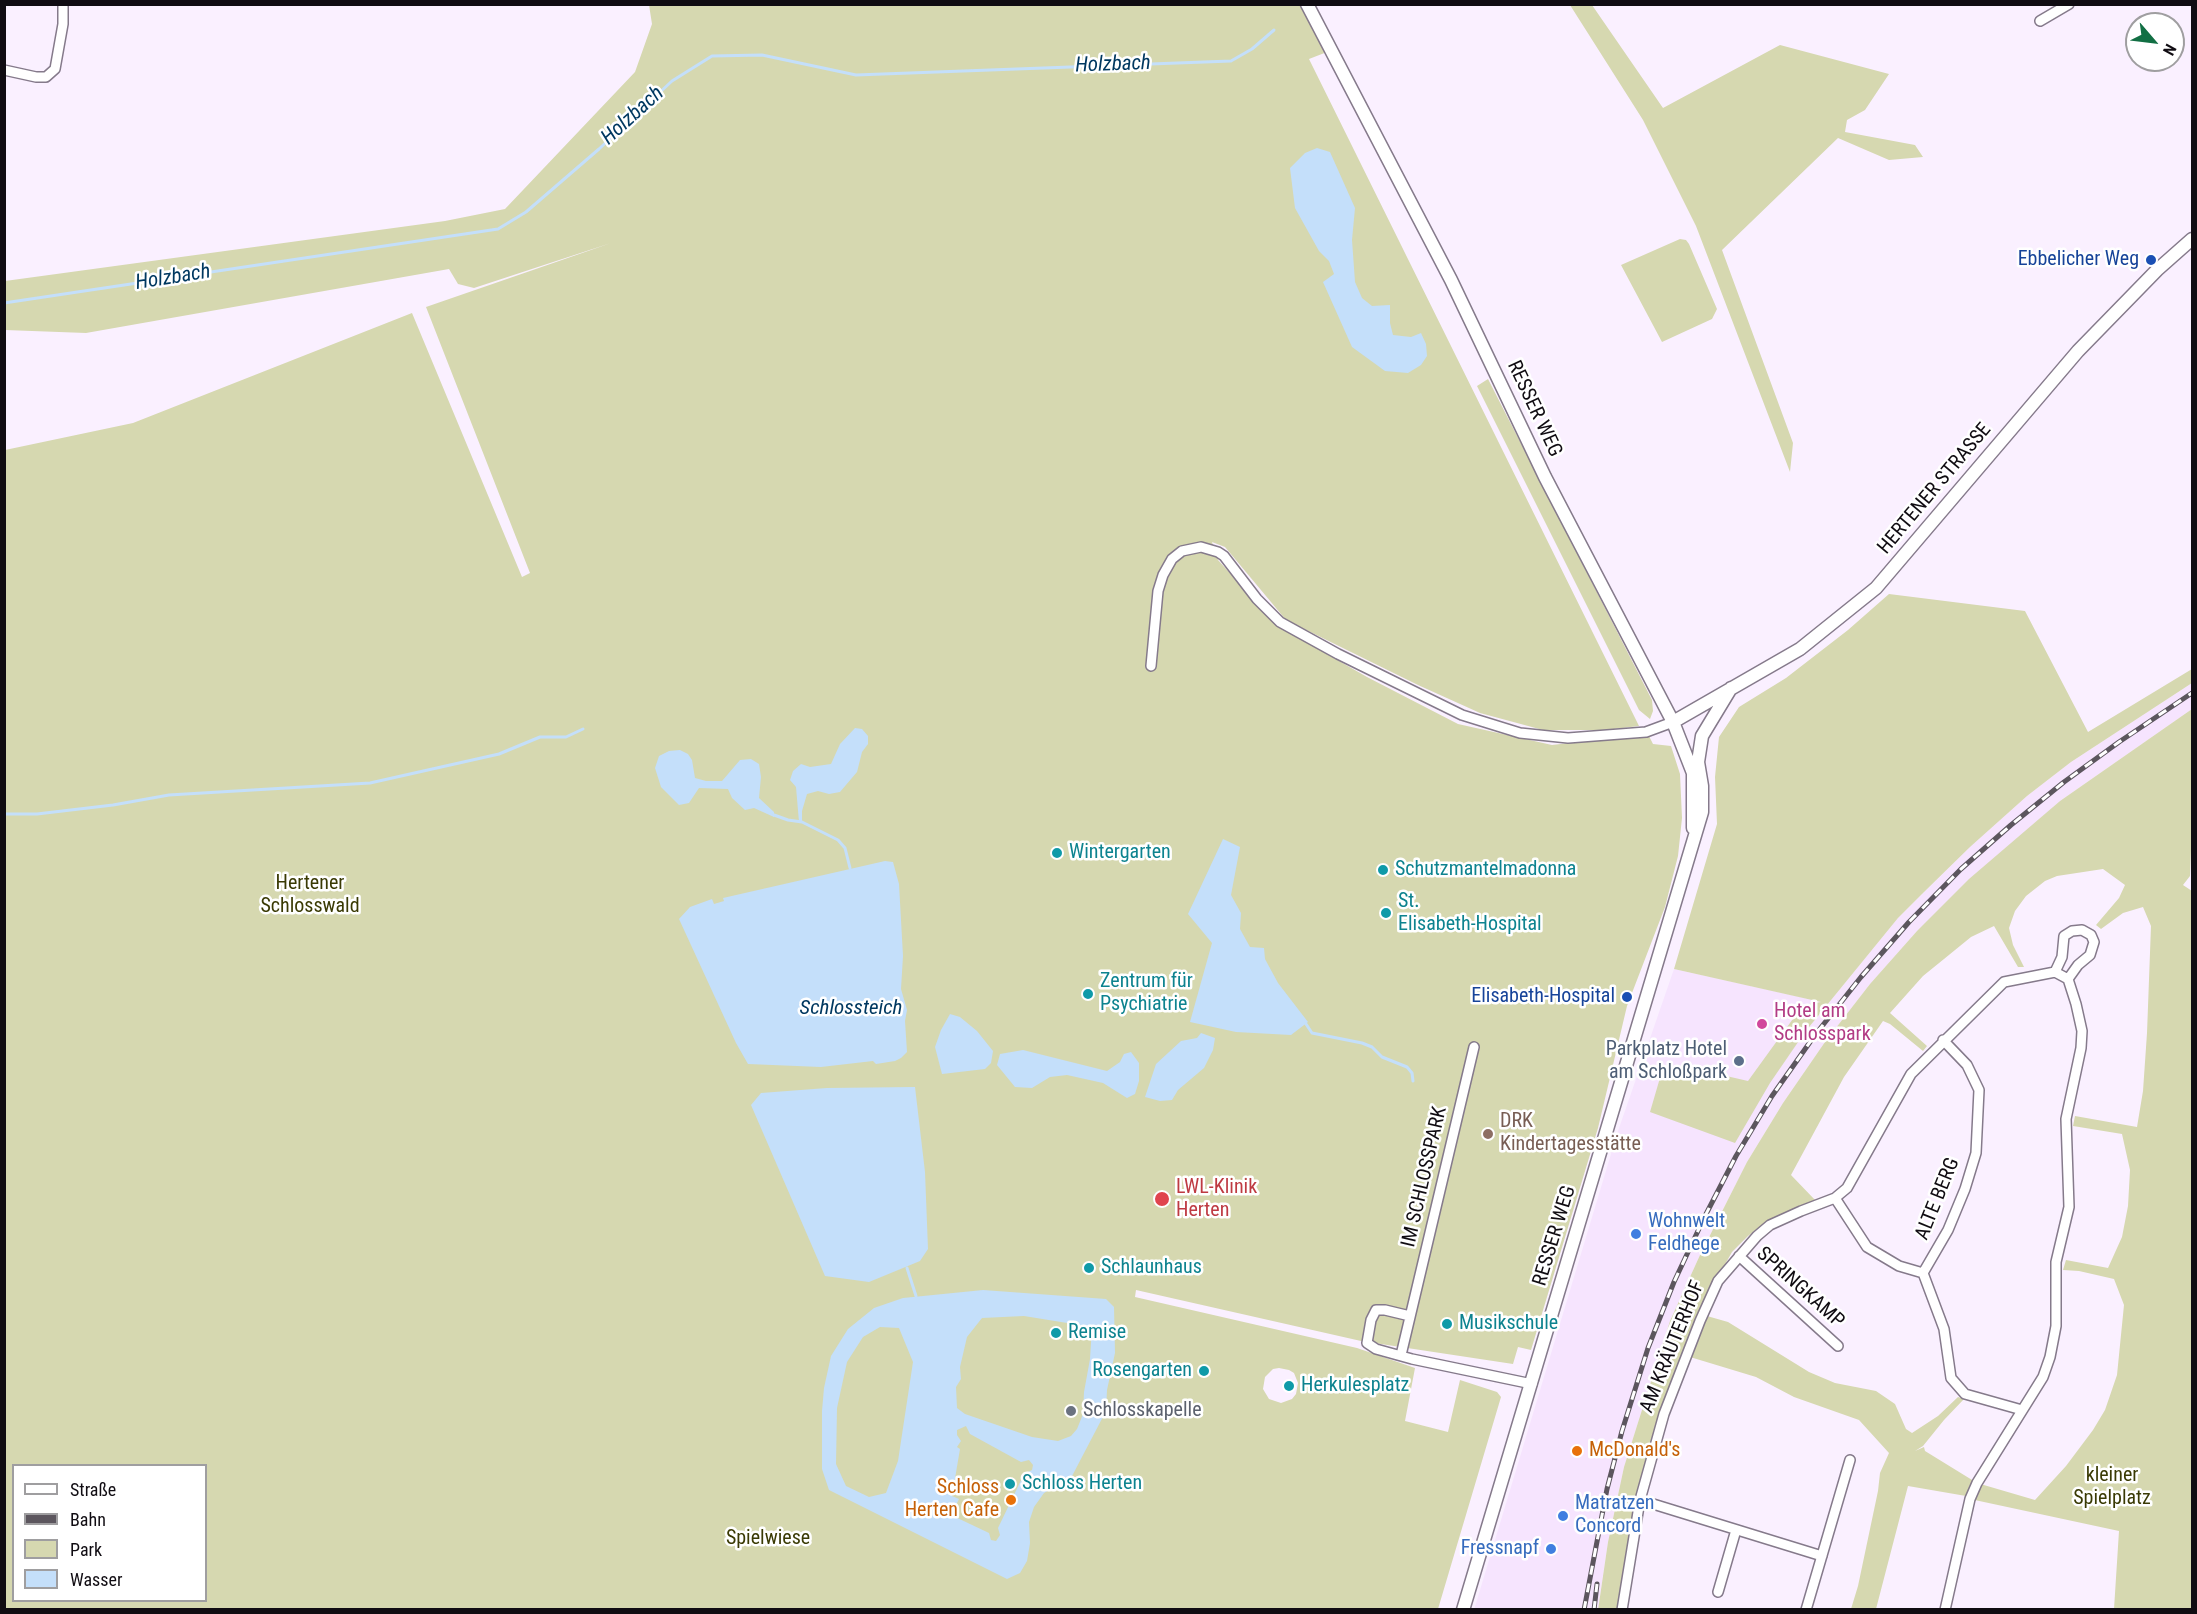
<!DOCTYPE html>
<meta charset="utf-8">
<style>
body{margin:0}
#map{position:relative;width:2197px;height:1614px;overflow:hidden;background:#faf0ff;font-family:"Roboto Condensed",sans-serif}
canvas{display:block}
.frame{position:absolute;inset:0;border:6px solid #100c12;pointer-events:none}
.legend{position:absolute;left:12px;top:1464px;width:195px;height:138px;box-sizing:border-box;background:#fff;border:2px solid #9f9ea0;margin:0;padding:8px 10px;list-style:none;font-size:18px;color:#100c12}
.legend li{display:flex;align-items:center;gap:12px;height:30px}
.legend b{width:30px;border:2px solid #9f9ea0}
.north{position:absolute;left:2125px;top:12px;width:60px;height:60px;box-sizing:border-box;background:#fff;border:2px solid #9f9ea0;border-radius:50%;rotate:118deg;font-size:16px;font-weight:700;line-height:24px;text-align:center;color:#100c12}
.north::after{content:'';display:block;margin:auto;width:21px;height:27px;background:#126f44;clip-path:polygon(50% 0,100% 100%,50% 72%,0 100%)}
</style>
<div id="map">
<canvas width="2197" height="1614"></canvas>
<div class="frame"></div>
<ul class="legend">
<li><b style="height:8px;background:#fff"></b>Straße</li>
<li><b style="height:8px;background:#5c565e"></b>Bahn</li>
<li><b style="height:16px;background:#d6d8b0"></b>Park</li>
<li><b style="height:16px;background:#c4dffa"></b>Wasser</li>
</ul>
<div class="north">N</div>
</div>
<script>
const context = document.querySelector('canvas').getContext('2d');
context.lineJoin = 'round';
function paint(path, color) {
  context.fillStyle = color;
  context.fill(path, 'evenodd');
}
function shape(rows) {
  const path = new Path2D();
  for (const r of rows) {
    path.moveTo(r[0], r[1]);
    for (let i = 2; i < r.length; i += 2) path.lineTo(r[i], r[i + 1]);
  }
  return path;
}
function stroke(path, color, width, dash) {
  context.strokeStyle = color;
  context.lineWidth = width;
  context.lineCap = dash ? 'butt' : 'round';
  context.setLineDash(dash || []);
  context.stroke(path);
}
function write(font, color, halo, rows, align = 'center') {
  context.font = font + ' "Roboto Condensed",sans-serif';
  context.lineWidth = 5;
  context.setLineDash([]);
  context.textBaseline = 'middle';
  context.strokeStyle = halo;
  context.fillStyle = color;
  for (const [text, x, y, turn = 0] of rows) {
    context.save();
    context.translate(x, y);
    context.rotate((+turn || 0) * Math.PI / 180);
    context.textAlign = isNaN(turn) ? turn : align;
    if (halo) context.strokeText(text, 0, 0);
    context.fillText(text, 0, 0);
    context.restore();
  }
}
const built = shape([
 [2192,683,2192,709,2060,801,1917,931,1870,984,1825,1042,1783,1103,1747,1162,1700,1255,1670,1321,1624,1467,1608,1542,1598,1609,1474,1610,1617,1134,1674,969,1823,1002,1776,1073,1805,1032,1898,918,1970,847,2027,796,2071,762]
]);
const green = shape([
 [649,5,1302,5,1327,52,1309,59,1639,726,1606,730,1543,730,1480,713,1418,685,1286,620,1225,547,1212,542,1218,560,1278,626,1367,677,1458,724,1552,745,1648,734,1653,744,1671,746,1680,774,1682,818,1678,856,1665,907,1627,1006,1598,1128,1531,1350,1518,1347,1513,1364,1361,1341,1136,1290,1135,1297,1357,1348,1415,1368,1405,1421,1448,1432,1460,1380,1497,1392,1501,1397,1438,1609,5,1609,5,450,133,423,412,313,522,577,530,573,426,307,611,243,474,288,458,284,449,269,86,333,5,330,5,281,445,221,505,209,635,72,652,24],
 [1279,1368,1289,1370,1294,1373,1298,1383,1296,1394,1292,1399,1281,1403,1269,1399,1263,1389,1265,1377,1273,1369],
 [14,1466,206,1466,206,1600,14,1600],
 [1570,5,1592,5,1663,108,1780,45,1889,74,1865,110,1847,120,1845,132,1915,145,1923,157,1889,160,1838,138,1722,250,1793,443,1790,472,1696,226,1643,120],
 [1680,239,1686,240,1689,244,1717,309,1712,319,1662,342,1621,265],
 [1488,379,1652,700,1653,711,1650,719,1639,710,1477,386],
 [1889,594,2025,611,2088,732,2192,669,2192,683,2071,762,2027,796,1970,847,1922,894,1898,918,1805,1032,1770,1083,1735,1143,1650,1112,1662,1071,1666,1069,1680,1073,1683,1066,1721,1076,1722,1075,1748,1081,1803,1005,1821,1002,1674,969,1717,824,1715,777,1719,737,1739,707,1786,678,1848,630],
 [2192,709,2192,825,2190,876,2183,885,2192,891,2192,1609,2114,1609,2119,1531,1970,1499,1966,1496,1908,1486,1876,1609,1851,1609,1858,1586,1878,1491,1880,1473,1889,1453,1859,1420,1794,1397,1756,1377,1690,1357,1707,1316,1728,1322,1809,1372,1835,1383,1876,1391,1895,1404,1906,1429,1912,1433,1938,1416,1958,1397,1964,1399,1944,1420,1923,1446,1915,1451,1924,1447,1925,1451,1977,1483,2035,1500,2066,1466,2093,1430,2105,1410,2117,1375,2124,1305,2114,1279,2079,1271,2063,1270,2066,1260,2108,1268,2122,1237,2128,1206,2130,1170,2122,1134,2073,1126,2075,1116,2137,1127,2143,1091,2147,1033,2151,926,2143,907,2123,913,2101,929,2096,925,2119,898,2125,885,2103,869,2057,876,2045,881,2026,896,2015,911,2009,928,2013,945,2024,967,2018,967,1994,926,1971,937,1944,959,1923,976,1890,1013,1927,1046,1923,1051,1890,1024,1883,1021,1844,1077,1791,1175,1816,1201,1768,1220,1748,1236,1732,1252,1719,1275,1636,1498,1617,1609,1598,1610,1608,1542,1624,1467,1670,1321,1700,1255,1747,1162,1783,1103,1825,1042,1870,984,1917,931,1969,879,2060,801]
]);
const water = shape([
 [1317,148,1330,152,1355,208,1352,240,1355,282,1362,298,1372,306,1390,305,1390,323,1393,335,1411,337,1421,333,1426,344,1427,356,1421,365,1408,373,1385,371,1352,347,1323,282,1334,274,1329,261,1319,251,1295,208,1290,168,1305,153],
 [855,728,862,729,868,736,868,744,862,752,857,772,840,792,829,794,818,791,807,794,802,811,802,822,799,822,796,787,790,780,793,771,801,764,810,767,831,764,840,744],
 [680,750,688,754,692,760,695,778,706,781,722,781,740,760,751,759,759,764,761,777,759,798,774,812,774,817,754,808,745,810,732,798,728,789,699,788,689,803,679,805,661,787,655,768,659,756,669,751],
 [1223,839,1240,847,1231,895,1241,913,1240,929,1250,947,1264,948,1265,959,1278,983,1308,1022,1291,1035,1236,1032,1190,1022,1212,943,1188,914],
 [885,861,893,862,899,884,903,956,901,989,907,1010,905,1021,907,1052,901,1058,895,1061,876,1064,873,1061,821,1067,748,1064,736,1043,679,919,690,907,712,899,714,904,724,901,723,898],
 [950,1014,960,1017,977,1031,993,1051,991,1063,985,1069,942,1074,935,1047,941,1030],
 [1201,1033,1215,1038,1213,1050,1204,1068,1178,1090,1172,1100,1160,1101,1145,1097,1156,1064,1181,1041,1197,1038],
 [1023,1050,1107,1071,1120,1062,1124,1054,1131,1052,1139,1063,1139,1081,1135,1094,1127,1098,1103,1083,1067,1075,1050,1077,1032,1088,1015,1087,997,1065,1000,1054],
 [915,1087,925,1172,928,1249,920,1261,869,1282,825,1276,751,1105,761,1093,827,1088],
 [983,1290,1106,1299,1114,1307,1115,1353,1107,1390,1106,1411,1071,1478,1044,1493,1034,1507,1029,1522,1030,1543,1027,1561,1020,1573,1007,1579,829,1490,822,1469,822,1411,824,1388,831,1356,848,1329,874,1308,903,1298],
 [1024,1316,1092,1327,1090,1359,1084,1392,1083,1414,1077,1429,1071,1436,1058,1441,1032,1437,965,1414,957,1408,956,1387,961,1379,960,1367,967,1337,982,1318],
 [880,1327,899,1328,913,1362,898,1461,886,1493,869,1497,846,1486,836,1464,837,1408,847,1362,863,1337],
 [966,1426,970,1434,1021,1462,1029,1460,1033,1465,1032,1470,1024,1474,998,1528,1000,1535,996,1541,991,1540,989,1533,951,1515,959,1499,952,1496,960,1449,957,1447,961,1441,957,1435,957,1430]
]);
const stream = shape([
 [4,303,498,229,526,212,599,149,672,81,712,56,762,55,856,75,1231,61,1252,49,1274,30],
 [4,814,37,814,113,805,169,795,370,783,499,754,540,737,566,737,583,729],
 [774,815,788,820,802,822,838,840,845,848,850,868],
 [1306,1024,1312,1033,1362,1043,1372,1047,1382,1057,1407,1067,1412,1073,1413,1081],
 [907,1268,916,1296]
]);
const street = shape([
 [2040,21,2069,4],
 [4,70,36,77,46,77,55,69,63,24,63,4],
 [1151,666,1158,591,1163,575,1172,559,1182,551,1201,547,1218,552,1224,556,1257,599,1280,622,1338,654,1462,715,1520,733,1568,738,1646,732,1673,722],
 [1835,1198,1867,1247,1899,1266,1923,1273,1944,1329,1951,1378,1965,1394,2022,1410],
 [1739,1256,1838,1346],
 [1923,1273,1948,1230,1965,1189,1976,1153,1979,1090,1967,1065,1943,1040],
 [1410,1316,1385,1310,1376,1310,1371,1320,1367,1343,1376,1349,1412,1359,1532,1384],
 [1401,1355,1474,1047],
 [1640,1500,1822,1556],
 [1718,1592,1736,1530],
 [1622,1610,1640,1500,1664,1414,1700,1321,1718,1281,1757,1236,1770,1225,1801,1211,1835,1198,1847,1188,1911,1074,2004,982,2055,972],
 [1806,1610,1850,1460],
 [1945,1610,1970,1499,1977,1483,2043,1377,2050,1357,2056,1326,2056,1262,2069,1207,2066,1119,2081,1048,2082,1031,2076,1004,2068,979,2078,965,2090,955,2094,942,2091,935,2082,930,2072,931,2064,936,2062,957,2055,972,2068,979]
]);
const secondary = shape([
 [1307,4,1451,280,1545,477,1673,722,1693,773,1693,828],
 [1673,722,1800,649,1876,588,2078,351,2157,270,2192,239],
 [1463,1610,1702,812,1702,786,1698,762,1702,736,1731,688]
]);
const rail = shape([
 [1584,1610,1607,1489,1622,1431,1648,1348,1674,1282,1704,1218,1736,1156,1772,1096,1815,1035,1861,977,1909,922,1961,869,2011,825,2064,782,2119,742,2192,693],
 [1594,1610,1597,1584]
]);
const markers = [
 [2151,260,6,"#1a4fb4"],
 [1057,853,6,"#0f9aa8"],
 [1383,870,6,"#0f9aa8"],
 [1386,913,6,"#0f9aa8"],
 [1088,994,6,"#0f9aa8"],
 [1627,997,6,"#1a4fb4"],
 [1762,1024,6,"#d1479c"],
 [1739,1061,6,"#5c6f8a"],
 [1488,1134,6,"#8d6e63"],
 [1162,1199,8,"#e0444e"],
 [1636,1234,6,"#3f7fe0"],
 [1089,1268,6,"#0f9aa8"],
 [1447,1324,6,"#0f9aa8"],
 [1056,1333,6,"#0f9aa8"],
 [1204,1371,6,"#0f9aa8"],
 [1289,1386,6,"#0f9aa8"],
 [1071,1411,6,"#6b7280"],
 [1577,1451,6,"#e8710a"],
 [1010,1484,6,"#0f9aa8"],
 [1011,1500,6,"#e8710a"],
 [1563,1516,6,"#3f7fe0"],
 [1551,1549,6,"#3f7fe0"]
];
const transitNames = [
 ["Ebbelicher Weg",2139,260],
 ["Elisabeth-Hospital",1615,997]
];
const streetNames = [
 ["RESSER WEG",1534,409,65],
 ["HERTENER STRASSE",1935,489,-50],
 ["IM SCHLOSSPARK",1425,1177,-77],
 ["ALTE BERG",1938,1199,-68],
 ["RESSER WEG",1555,1236,-73],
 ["SPRINGKAMP",1800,1288,42],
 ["AM KRÄUTERHOF",1673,1347,-68]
];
const cultureNames = [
 ["Wintergarten",1069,853],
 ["Schutzmantelmadonna",1395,870],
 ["St.",1398,902],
 ["Elisabeth-Hospital",1398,925],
 ["Zentrum für",1100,982],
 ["Psychiatrie",1100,1005],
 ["Schlaunhaus",1101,1268],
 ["Musikschule",1459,1324],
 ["Remise",1068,1333],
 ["Rosengarten",1192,1371,"right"],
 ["Herkulesplatz",1301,1386],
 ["Schloss Herten",1022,1484]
];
const parkNames = [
 ["Hertener",310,884],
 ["Schlosswald",310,907],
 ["kleiner",2112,1476],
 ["Spielplatz",2112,1499],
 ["Spielwiese",768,1539]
];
const hotelNames = [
 ["Hotel am",1774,1012],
 ["Schlosspark",1774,1035]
];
const serviceNames = [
 ["Parkplatz Hotel",1727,1050],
 ["am Schloßpark",1727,1073]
];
const educationNames = [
 ["DRK",1500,1122],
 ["Kindertagesstätte",1500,1145]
];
const healthNames = [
 ["LWL-Klinik",1176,1188],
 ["Herten",1176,1211]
];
const shopNames = [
 ["Wohnwelt",1648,1222],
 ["Feldhege",1648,1245],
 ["Matratzen",1575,1504],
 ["Concord",1575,1527],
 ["Fressnapf",1539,1549,"right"]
];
const worshipNames = [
 ["Schlosskapelle",1083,1411]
];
const foodNames = [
 ["McDonald's",1589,1451],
 ["Schloss",999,1488,"right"],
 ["Herten Cafe",999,1511,"right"]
];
const waterNames = [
 ["Holzbach",1113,65,-2],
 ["Holzbach",633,116,-42],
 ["Holzbach",173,278,-9],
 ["Schlossteich",851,1009]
];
paint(built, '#f6e4fe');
paint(green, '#d6d8b0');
paint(water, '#c4dffa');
stroke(stream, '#c4dffa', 3);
stroke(street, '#857a8b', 12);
stroke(secondary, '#857a8b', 15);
stroke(street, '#fff', 9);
stroke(secondary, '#fff', 12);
stroke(rail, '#5c565e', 5);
stroke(rail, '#fff', 3, [9]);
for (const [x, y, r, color] of markers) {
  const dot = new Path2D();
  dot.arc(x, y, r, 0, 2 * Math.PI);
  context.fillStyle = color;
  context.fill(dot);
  stroke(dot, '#fff', 2);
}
write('20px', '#164399', '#fff', transitNames, 'right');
write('20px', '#100c12', '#fff', streetNames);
write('20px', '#0d838f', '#fff', cultureNames, 'left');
write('20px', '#3a3a04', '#fff', parkNames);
write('20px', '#b23c85', '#fff', hotelNames, 'left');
write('20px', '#4e5e75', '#fff', serviceNames, 'right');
write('20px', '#785e54', '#fff', educationNames, 'left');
write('20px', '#be3a42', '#fff', healthNames, 'left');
write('20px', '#366cbe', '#fff', shopNames, 'left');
write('20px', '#5b616d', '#fff', worshipNames, 'left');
write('20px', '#c56008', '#fff', foodNames, 'left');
write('italic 21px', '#003860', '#fff', waterNames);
</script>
